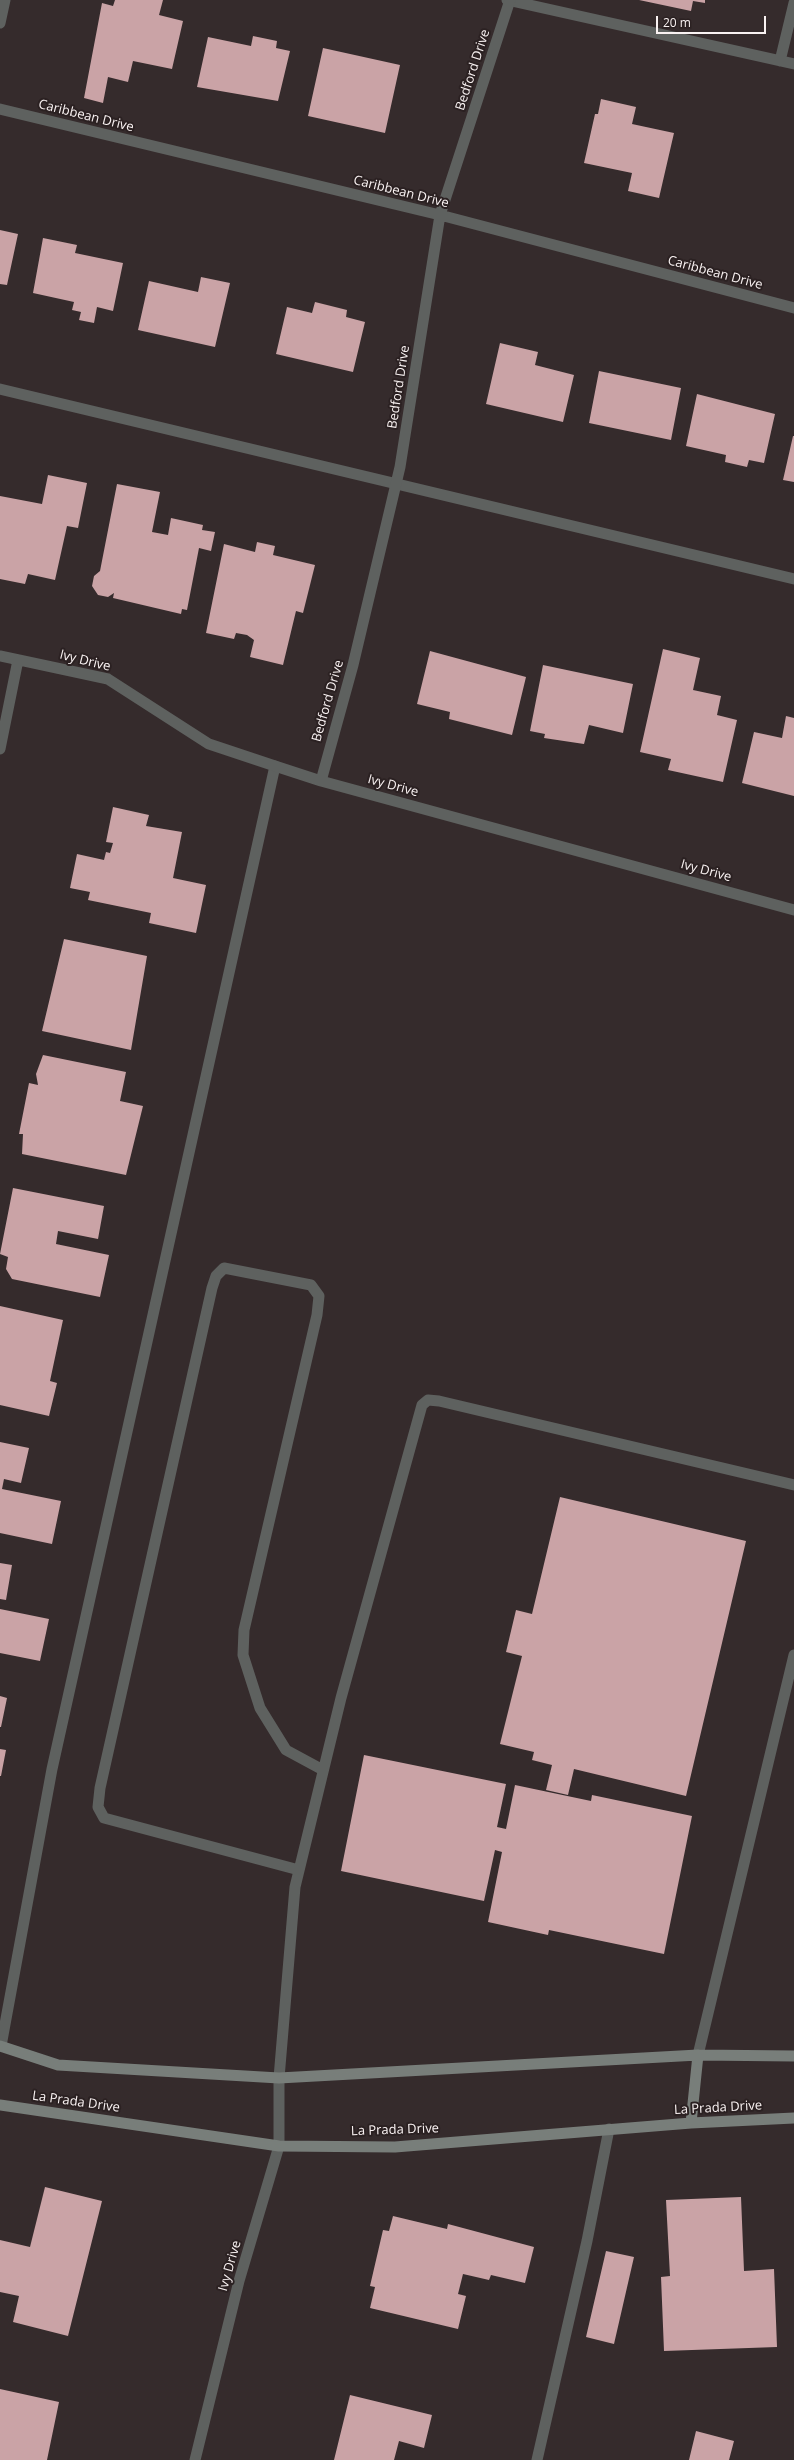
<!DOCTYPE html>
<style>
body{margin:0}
#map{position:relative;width:794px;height:2460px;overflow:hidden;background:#352b2c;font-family:"Open Sans",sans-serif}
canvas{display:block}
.scale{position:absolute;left:656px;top:16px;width:110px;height:18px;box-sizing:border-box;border:2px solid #f9f2f2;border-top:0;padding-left:5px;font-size:12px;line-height:14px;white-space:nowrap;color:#f9f2f2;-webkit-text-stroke:3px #2b2122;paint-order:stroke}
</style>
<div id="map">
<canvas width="794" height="2460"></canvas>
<div class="scale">20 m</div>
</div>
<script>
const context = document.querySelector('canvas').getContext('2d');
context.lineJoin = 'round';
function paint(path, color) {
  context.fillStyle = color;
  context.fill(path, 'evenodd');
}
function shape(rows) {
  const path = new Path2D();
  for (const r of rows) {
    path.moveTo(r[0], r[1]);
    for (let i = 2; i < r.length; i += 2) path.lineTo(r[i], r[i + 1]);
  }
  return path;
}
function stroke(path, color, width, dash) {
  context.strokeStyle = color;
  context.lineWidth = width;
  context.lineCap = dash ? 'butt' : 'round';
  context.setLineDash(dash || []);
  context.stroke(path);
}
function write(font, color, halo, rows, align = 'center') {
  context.font = font + ' "Open Sans",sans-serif';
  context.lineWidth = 4;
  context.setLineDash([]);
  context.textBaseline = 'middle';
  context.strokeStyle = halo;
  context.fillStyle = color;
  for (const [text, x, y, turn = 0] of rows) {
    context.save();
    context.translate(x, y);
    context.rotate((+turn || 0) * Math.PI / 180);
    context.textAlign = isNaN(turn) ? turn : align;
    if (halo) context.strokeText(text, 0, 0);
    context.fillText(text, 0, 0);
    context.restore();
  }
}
const building = shape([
 [115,0,163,0,159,15,183,21,172,69,133,61,128,82,108,77,103,103,84,98,102,3,113,6],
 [639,0,705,0,705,3,693,1,691,11],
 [253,36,277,41,276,48,290,51,278,101,197,87,208,37,251,46],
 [323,48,400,65,385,133,308,116],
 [601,99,636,107,632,124,674,133,659,198,628,191,632,173,584,163,595,114,598,114],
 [0,230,18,234,7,285,0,284],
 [43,238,77,245,75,253,123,263,113,311,97,307,94,323,79,320,81,312,72,310,74,302,33,293],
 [201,277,230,283,215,347,138,330,149,281,198,292],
 [315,302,347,310,346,317,365,322,353,372,276,354,287,307,312,313],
 [500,343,538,352,535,365,574,375,563,422,486,404],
 [599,371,681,388,671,440,589,423],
 [697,394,775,414,764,463,749,460,747,467,725,462,726,455,686,446],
 [793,436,794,436,794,482,783,480],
 [48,475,87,483,78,528,67,526,55,580,28,574,25,584,0,579,0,496,42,504],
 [117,484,160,492,152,532,168,535,171,518,203,525,202,530,215,532,211,551,199,548,187,610,182,609,181,614,113,598,114,593,108,597,98,595,92,586,94,576,100,571],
 [257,542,275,546,273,555,315,565,303,613,296,611,283,665,250,657,254,640,247,635,236,633,234,639,206,633,224,544,255,552],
 [663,649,700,658,693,690,721,696,717,715,737,720,723,782,668,770,671,759,640,752],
 [430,651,526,677,512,735,449,719,450,712,417,704],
 [543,665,633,684,623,733,589,725,584,744,544,738,545,734,530,731],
 [786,716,794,718,794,796,742,783,754,732,782,738],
 [113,807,149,815,146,826,182,832,173,878,206,885,196,933,149,923,151,913,88,900,90,892,70,888,77,854,104,860,106,852,110,853,113,843,106,842],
 [64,939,147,956,131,1050,42,1031],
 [43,1055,126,1072,120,1101,143,1106,126,1175,22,1154,23,1134,19,1134,29,1083,38,1085,36,1074],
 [13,1188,104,1206,98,1239,58,1231,56,1244,109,1255,100,1297,12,1279,6,1269,8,1257,0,1254],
 [0,1306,63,1320,50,1381,57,1383,49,1416,0,1405],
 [0,1442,29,1448,21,1483,4,1479,2,1489,61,1501,52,1544,0,1533],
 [560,1497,746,1541,686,1796,574,1769,568,1795,546,1790,552,1765,532,1760,534,1752,500,1744,522,1656,506,1652,516,1610,532,1614],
 [0,1563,12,1565,6,1600,0,1599],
 [0,1609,49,1619,40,1661,0,1653],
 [0,1696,7,1698,1,1727,0,1727],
 [0,1749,6,1750,1,1776,0,1776],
 [364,1755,506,1784,497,1827,506,1829,515,1785,591,1801,592,1795,692,1816,664,1954,549,1930,548,1935,488,1922,502,1852,495,1850,484,1901,341,1871],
 [45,2187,102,2201,68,2336,13,2322,19,2296,0,2292,0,2240,30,2247],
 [741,2197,744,2271,774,2269,777,2347,664,2351,661,2277,670,2276,666,2200],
 [393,2216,447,2229,448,2224,534,2247,525,2283,491,2275,489,2280,463,2274,458,2294,466,2296,458,2329,370,2308,375,2287,370,2286,383,2230,389,2231],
 [606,2251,634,2257,614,2344,586,2337],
 [0,2389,59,2402,47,2460,0,2460],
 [350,2395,432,2415,424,2448,399,2441,394,2460,334,2460],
 [696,2431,734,2441,729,2460,689,2460]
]);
const service = shape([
 [507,0,794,64],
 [780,61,794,3],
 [0,389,794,579],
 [299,1870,104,1818,98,1807,100,1788,212,1288,216,1276,224,1268,311,1285,319,1296,317,1315,244,1630,243,1655,260,1708,286,1750,323,1770],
 [1,2046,52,1769,275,766],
 [698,2055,794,1655],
 [279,2078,295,1887,341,1698,422,1405,428,1400,439,1401,794,1485],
 [537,2460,587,2241,609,2129]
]);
const minor = shape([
 [0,23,5,0],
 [0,109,440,215,794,308],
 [0,656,108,679,209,744,275,766,321,781,794,910],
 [0,749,18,660],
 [321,781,353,665,400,467,440,215,510,0],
 [195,2460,239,2281,279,2146,279,2078]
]);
const secondary = shape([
 [0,2046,58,2065,279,2078,698,2055,794,2056],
 [0,2105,279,2146,395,2147,691,2123,794,2118],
 [691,2123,698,2055]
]);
const streetNames = [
 ["Bedford Drive",473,70,-72],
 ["Caribbean Drive",86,116,14],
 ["Caribbean Drive",401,192,14],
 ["Caribbean Drive",715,273,15],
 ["Bedford Drive",399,387,-81],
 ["Ivy Drive",85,661,14],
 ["Bedford Drive",328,701,-74],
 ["Ivy Drive",393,786,15],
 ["Ivy Drive",706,871,15],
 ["La Prada Drive",76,2102,8],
 ["La Prada Drive",718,2108,-3],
 ["La Prada Drive",395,2130,-2],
 ["Ivy Drive",230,2266,-74]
];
paint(building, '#caa3a6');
stroke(service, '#5e615f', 11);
stroke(minor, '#5e615f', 11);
stroke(secondary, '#787e7a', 11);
write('13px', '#f9f2f2', '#2b2122', streetNames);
</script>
